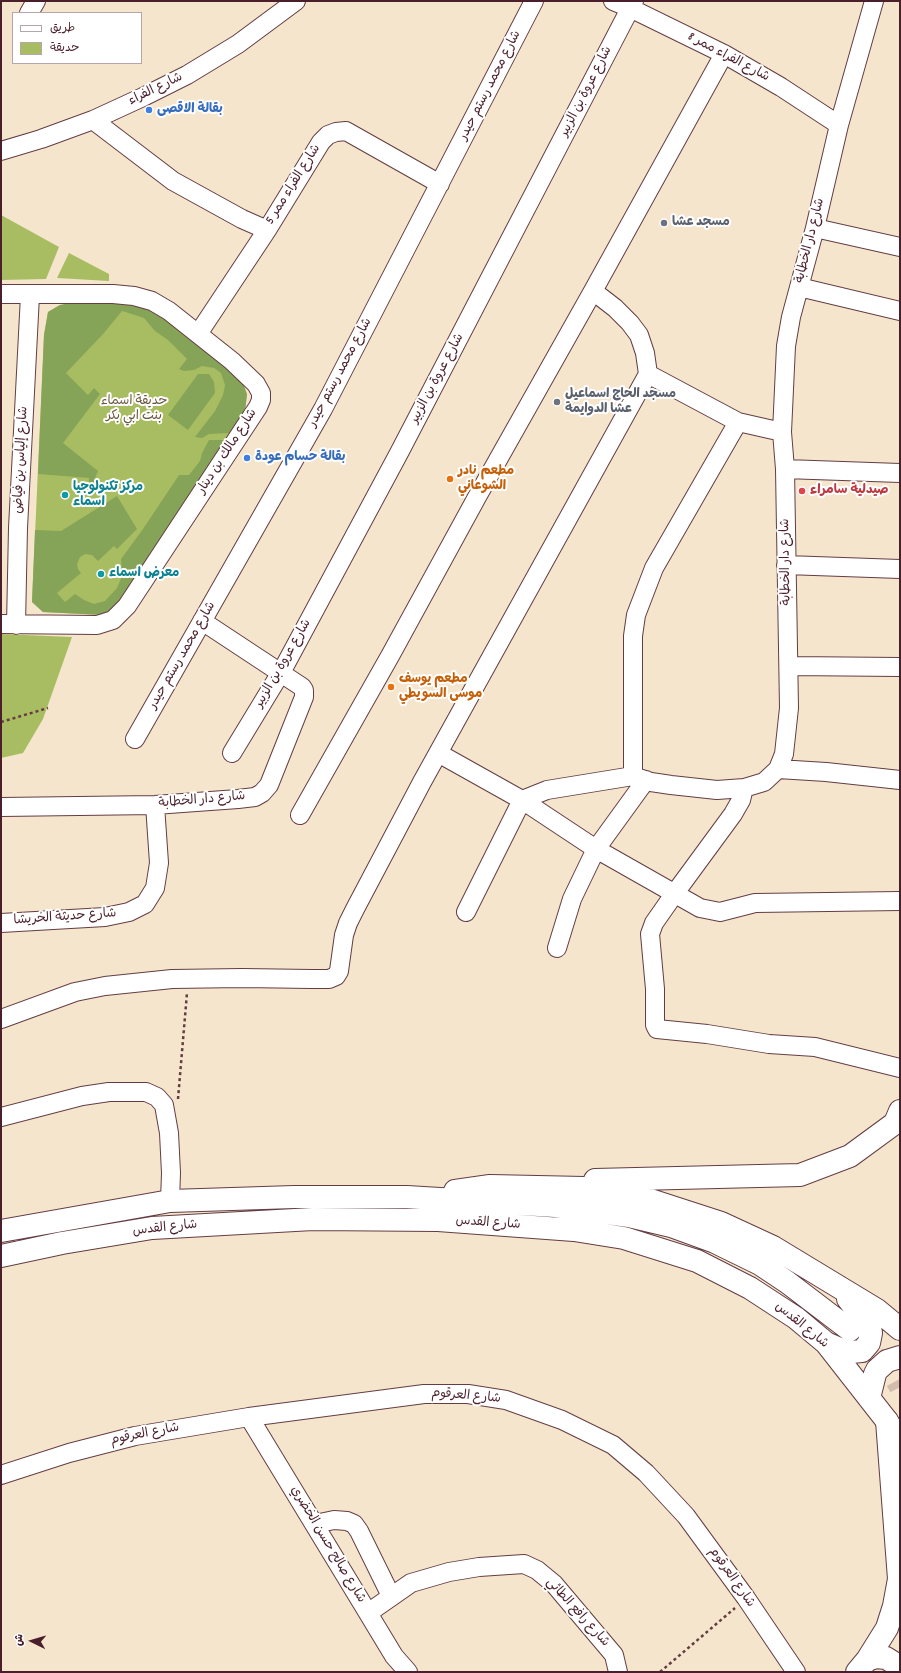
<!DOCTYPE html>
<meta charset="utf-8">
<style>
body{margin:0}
#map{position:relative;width:901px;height:1673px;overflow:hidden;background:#f4e5cc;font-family:Dekko,"Playpen Sans Arabic",sans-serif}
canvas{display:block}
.frame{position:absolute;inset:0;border:2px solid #4a1f2b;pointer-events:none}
.legend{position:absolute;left:12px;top:12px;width:130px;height:52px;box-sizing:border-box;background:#fff;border:1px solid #b7a5aa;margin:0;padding:5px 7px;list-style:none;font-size:12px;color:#4a1f2b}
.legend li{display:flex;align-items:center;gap:8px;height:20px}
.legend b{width:20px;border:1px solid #b7a5aa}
.north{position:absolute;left:12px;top:1621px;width:40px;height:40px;-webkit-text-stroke:3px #fff;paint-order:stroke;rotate:275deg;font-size:11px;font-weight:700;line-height:16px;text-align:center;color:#4a1f2b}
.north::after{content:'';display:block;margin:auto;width:14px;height:18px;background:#4a1f2b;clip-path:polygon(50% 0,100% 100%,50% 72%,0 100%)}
</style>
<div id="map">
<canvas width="901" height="1673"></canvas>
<div class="frame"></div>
<ul class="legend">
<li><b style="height:5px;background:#fff"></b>طريق</li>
<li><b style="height:11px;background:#a8bd61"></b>حديقة</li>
</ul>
<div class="north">ش</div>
</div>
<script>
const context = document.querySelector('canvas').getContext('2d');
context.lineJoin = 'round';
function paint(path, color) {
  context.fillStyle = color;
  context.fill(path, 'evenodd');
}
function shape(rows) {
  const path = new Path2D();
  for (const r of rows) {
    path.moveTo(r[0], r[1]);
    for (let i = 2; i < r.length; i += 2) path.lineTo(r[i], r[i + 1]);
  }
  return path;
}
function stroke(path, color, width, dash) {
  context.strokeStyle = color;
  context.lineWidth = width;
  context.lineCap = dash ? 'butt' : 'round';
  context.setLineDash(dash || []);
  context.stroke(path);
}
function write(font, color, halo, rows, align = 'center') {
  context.font = font + ' Dekko,"Playpen Sans Arabic",sans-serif';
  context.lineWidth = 4;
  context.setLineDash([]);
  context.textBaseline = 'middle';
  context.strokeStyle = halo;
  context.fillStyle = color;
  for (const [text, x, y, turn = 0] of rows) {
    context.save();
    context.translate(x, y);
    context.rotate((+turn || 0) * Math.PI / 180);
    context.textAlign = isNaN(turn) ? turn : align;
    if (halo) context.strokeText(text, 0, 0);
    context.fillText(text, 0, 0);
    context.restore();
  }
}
const green = shape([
 [1,215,59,247,46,279,1,280],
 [69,253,109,274,109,281,57,278],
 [60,305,148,307,247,394,245,411,160,540,123,600,103,615,43,612,32,602,44,335,48,312],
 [1,634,72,637,43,719,23,753,1,758]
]);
const forest = shape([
 [125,301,148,307,182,328,242,380,247,394,245,411,230,433,209,434,202,438,195,437,215,411,223,395,225,385,221,373,214,368,202,366,194,370,184,371,179,369,187,359,168,340,155,331,144,318,122,311,104,333,66,373,88,395,94,388,100,394,63,443,98,471,88,496,89,478,38,474,44,335,48,312,60,305,73,302],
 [198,374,209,374,214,382,215,393,188,430,168,415],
 [209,440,226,440,160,540,123,600,103,615,43,612,32,602,35,530,61,531,117,496,137,529,117,549,114,546,98,561,92,555,85,554,80,557,77,564,78,569,81,573,57,593,65,602,75,594,84,600,94,604,105,601,117,588,122,576,121,559,143,529,179,475,189,475,200,461,202,453]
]);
const highwayTunnel = shape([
 [852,1332,895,1378,900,1387]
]);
const path = shape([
 [1,722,48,708],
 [178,1099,187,993],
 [660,1672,735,1608]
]);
const minor = shape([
 [613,1,630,8,724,54,781,87,839,125],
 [29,13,36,1],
 [93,120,173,181,242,219,267,230,321,142,328,135,336,132,346,131,440,184],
 [1,151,41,139,93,120,143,97,187,75,238,44,296,1],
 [815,228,900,247],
 [799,287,900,311],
 [593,291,615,308,630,323,639,335,645,353,648,374,738,422,782,432],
 [1,294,113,294,134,296,152,301,169,311,232,361,256,384,261,393,261,400,258,407,127,606,113,620,97,625,1,624],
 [198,334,267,230],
 [785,469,900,473],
 [786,565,900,569],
 [16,625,18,528,30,295],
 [789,666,900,667],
 [135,739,323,409,534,1],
 [232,753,283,669,399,453,634,1],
 [438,753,522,800,547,790,633,776,651,782,671,785,717,790,744,788,764,782,778,769,784,754,789,708,785,469,782,432,786,346,791,317,815,228,839,125,874,1],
 [778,769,826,772,900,780],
 [633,776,633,636,636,615,654,568,738,422],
 [744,788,741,800,733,814,675,893,654,923,650,934,655,989,655,1025,657,1029,707,1034,769,1044,815,1047,900,1068],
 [1,807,155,805,238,799,255,797,262,793,269,785,304,697,304,690,302,687,202,621],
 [300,815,390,656,477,497,593,291,724,54],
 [466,912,522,800,596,849,700,908,720,912,755,903,900,901],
 [1,923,105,917,129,912,145,904,155,888,159,863,155,805],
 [557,948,572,899,596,849,646,780],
 [1,1019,75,992,105,986,172,979,242,978,312,979,329,979,336,976,339,971,344,935,348,923,355,909,422,782,648,374],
 [1,1117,82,1096,109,1092,146,1092,157,1097,164,1105,169,1133,171,1173,170,1201],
 [249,1417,368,1613,394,1656,408,1672],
 [1,1475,69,1453,135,1436,249,1417,424,1394,468,1394,506,1400,562,1420,613,1445,646,1473,686,1516,746,1598,796,1672],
 [315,1524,334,1520,347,1521,354,1524,359,1531,391,1596],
 [368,1613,411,1583,449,1572,479,1567,524,1564,537,1570,554,1584,614,1655,618,1672]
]);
const major = shape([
 [867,1660,876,1657,886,1658,894,1663,899,1672],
 [857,1672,867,1660,887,1628,894,1606,899,1579,887,1421]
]);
const highway = shape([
 [595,1180,800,1175,850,1156,895,1123,900,1111],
 [455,1191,490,1186,584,1188,647,1199,721,1223,773,1247,877,1310,900,1329],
 [1,1231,170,1201,294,1197,407,1197,555,1206,629,1216,671,1226,715,1242,760,1264,787,1282,850,1330],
 [1,1256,62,1243,152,1228,313,1219,438,1220,574,1230,624,1238,697,1261,750,1288,796,1318,826,1343,887,1421,900,1442],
 [826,1343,842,1350,851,1352,862,1351,869,1343,871,1333,870,1327,848,1299],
 [869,1398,875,1374,877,1370,887,1361,900,1357]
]);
const markers = [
 [149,110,4,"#3f7fe0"],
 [664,223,4,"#6b7280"],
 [557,402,4,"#6b7280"],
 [247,458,4,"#3f7fe0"],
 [450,479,4,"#e8710a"],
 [802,491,4,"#e0444e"],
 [65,495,4,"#0f9aa8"],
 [101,574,4,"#0f9aa8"],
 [391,687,4,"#e8710a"]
];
const streetNames = [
 ["شارع الفراء ممر 8",728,58,28],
 ["شارع محمد رستم حيدر",491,86,-63],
 ["شارع الفراء",156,90,-26],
 ["شارع عروة بن الزبير",587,92,-63],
 ["شارع الفراء ممر 5",294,185,-58],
 ["شارع دار الخطابة",811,241,-76],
 ["شارع محمد رستم حيدر",341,373,-62],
 ["شارع عروة بن الزبير",438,379,-62],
 ["شارع مالك بن دينار",228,452,-57],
 ["شارع إلياس بن فياض",22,460,-87],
 ["شارع دار الخطابة",787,562,-91],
 ["شارع محمد رستم حيدر",183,656,-60],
 ["شارع عروة بن الزبير",284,664,-60],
 ["شارع دار الخطابة",202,801,-5],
 ["شارع حديثة الخريشا",65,918,-4],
 ["شارع القدس",488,1224,4],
 ["شارع القدس",165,1229,-6],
 ["شارع القدس",801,1326,39],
 ["شارع العرقوم",466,1397,5],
 ["شارع العرقوم",145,1435,-11],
 ["شارع صالح حسن الخضري",327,1545,59],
 ["شارع العرقوم",731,1578,55],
 ["شارع رافع الطائي",577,1613,48]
];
const shopNames = [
 ["بقالة الاقصى",157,110],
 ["بقالة حسام عودة",255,458]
];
const worshipNames = [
 ["مسجد عشا",672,223],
 ["مسجد الحاج اسماعيل",565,395],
 ["عشا الدوايمة",565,410]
];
const parkNames = [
 ["حديقة اسماء",134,402],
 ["بنت ابي بكر",134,417]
];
const foodNames = [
 ["مطعم نادر",458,472],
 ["الشوعاني",458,487],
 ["مطعم يوسف",399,680],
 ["موسى السويطي",399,695]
];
const cultureNames = [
 ["مركز تكنولوجيا",73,488],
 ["اسماء",73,503],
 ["معرض اسماء",109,574]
];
const healthNames = [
 ["صيدلية سامراء",810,491]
];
paint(green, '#a8bd61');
paint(forest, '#86a457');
stroke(highwayTunnel, '#d2bdac', 22, [22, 11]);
stroke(minor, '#643d43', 20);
stroke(major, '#643d43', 24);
stroke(highway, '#643d43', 24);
stroke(path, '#643d43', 2.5, [3, 3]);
stroke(minor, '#fff', 18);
stroke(major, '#fff', 22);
stroke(highway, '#fff', 22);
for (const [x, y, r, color] of markers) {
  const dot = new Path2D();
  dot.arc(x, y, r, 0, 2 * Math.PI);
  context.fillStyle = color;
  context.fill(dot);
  stroke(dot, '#fff', 1.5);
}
write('13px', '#4a1f2b', '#fff', streetNames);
write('bold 13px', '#366cbe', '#fff', shopNames, 'left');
write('bold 13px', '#5b616d', '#fff', worshipNames, 'left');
write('13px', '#6b563e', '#fff', parkNames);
write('bold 13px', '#c56008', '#fff', foodNames, 'left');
write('bold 13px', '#0d838f', '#fff', cultureNames, 'left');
write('bold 13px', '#be3a42', '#fff', healthNames, 'left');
</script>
